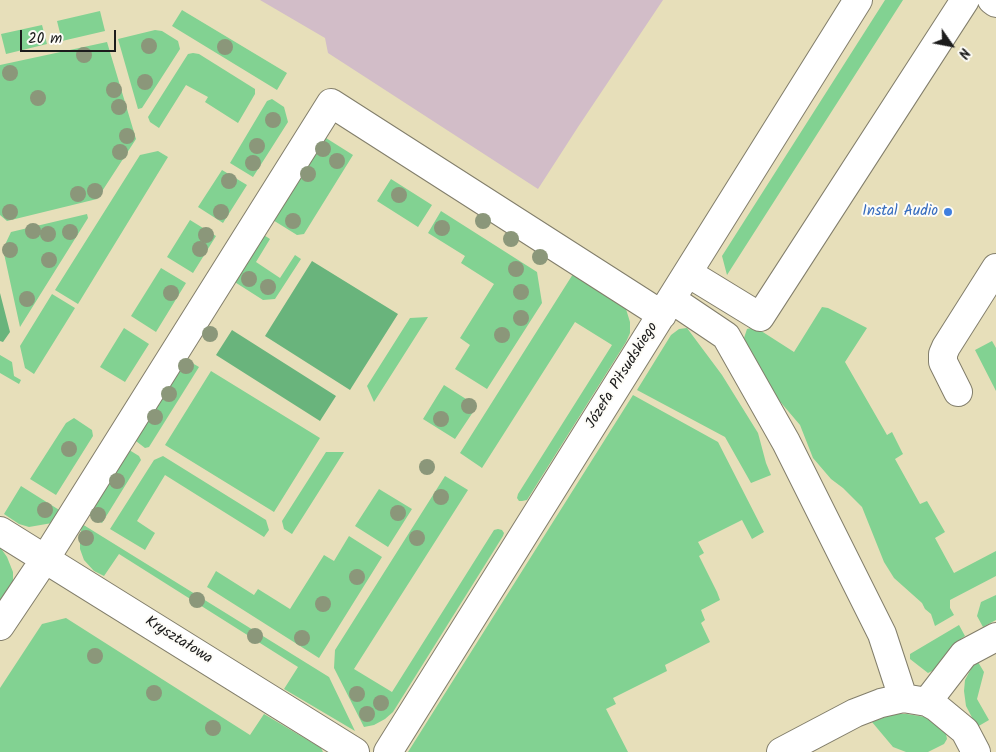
<!DOCTYPE html>
<meta charset="utf-8">
<style>
body{margin:0}
#map{position:relative;width:996px;height:752px;overflow:hidden;background:#e7dfba;font-family:Kalam,sans-serif}
canvas{display:block}
.north{position:absolute;left:926px;top:20px;width:50px;height:50px;-webkit-text-stroke:4px #fdfcf7;paint-order:stroke;rotate:123deg;font-size:14px;font-weight:700;line-height:20px;text-align:center;color:#1c1c1c}
.north::after{content:'';display:block;margin:auto;width:18px;height:22px;background:#1c1c1c;clip-path:polygon(50% 0,100% 100%,50% 72%,0 100%)}
.scale{position:absolute;left:20px;top:30px;width:96px;height:22px;box-sizing:border-box;border:2px solid #1c1c1c;border-top:0;padding-left:6px;font-size:15px;line-height:18px;white-space:nowrap;color:#1c1c1c;-webkit-text-stroke:4px #fdfcf7;paint-order:stroke}
</style>
<div id="map">
<canvas width="996" height="752"></canvas>
<div class="north">N</div>
<div class="scale">20 m</div>
</div>
<script>
const context = document.querySelector('canvas').getContext('2d');
context.lineJoin = 'round';
function paint(path, color) {
  context.fillStyle = color;
  context.fill(path, 'evenodd');
}
function shape(rows) {
  const path = new Path2D();
  for (const r of rows) {
    path.moveTo(r[0], r[1]);
    for (let i = 2; i < r.length; i += 2) path.lineTo(r[i], r[i + 1]);
  }
  return path;
}
function stroke(path, color, width, dash) {
  context.strokeStyle = color;
  context.lineWidth = width;
  context.lineCap = dash ? 'butt' : 'round';
  context.setLineDash(dash || []);
  context.stroke(path);
}
function write(font, color, halo, rows, align = 'center') {
  context.font = font + ' Kalam,sans-serif';
  context.lineWidth = 4;
  context.setLineDash([]);
  context.textBaseline = 'middle';
  context.strokeStyle = halo;
  context.fillStyle = color;
  for (const [text, x, y, turn = 0] of rows) {
    context.save();
    context.translate(x, y);
    context.rotate((+turn || 0) * Math.PI / 180);
    context.textAlign = isNaN(turn) ? turn : align;
    if (halo) context.strokeText(text, 0, 0);
    context.fillText(text, 0, 0);
    context.restore();
  }
}
const industrial = shape([
 [260,0,663,0,578,127,538,189,328,53,325,38]
]);
const green = shape([
 [885,0,903,0,727,275,722,256],
 [182,10,287,73,277,90,172,26],
 [100,11,105,31,62,41,57,21],
 [42,25,47,44,6,54,1,34],
 [155,30,162,31,178,41,180,49,142,108,138,109,118,39],
 [107,42,136,139,97,199,7,221,0,215,0,65],
 [193,53,199,54,255,89,255,94,238,123,205,102,208,97,186,85,159,128,150,122,148,117,188,54],
 [272,99,284,107,288,122,253,177,230,163,267,101],
 [326,138,353,155,304,234,297,235,268,217,318,142],
 [158,151,168,157,78,304,55,290,140,155],
 [222,170,247,185,223,223,198,207],
 [391,179,432,205,418,227,377,201],
 [441,211,537,272,542,303,487,389,455,369,470,345,460,338,494,284,461,263,465,256,428,233],
 [87,214,88,218,20,327,3,249,11,232],
 [190,220,216,236,193,273,167,257],
 [259,232,270,239,256,262,280,278,295,255,301,259,275,299,263,300,230,279],
 [161,268,186,283,156,332,131,316],
 [573,274,626,309,630,322,630,333,626,342,527,500,522,501,519,501,517,498,518,494,612,345,575,322,482,468,460,453],
 [52,294,75,308,34,374,25,368,20,346],
 [822,307,828,308,867,328,845,362,883,428,887,435,892,432,903,454,895,459,920,504,927,501,945,532,935,538,954,573,996,551,996,576,950,600,950,608,954,615,935,626,931,614,925,609,922,603,894,578,884,562,862,507,843,488,831,479,813,458,800,425,771,391,744,338,747,329,755,327,794,352],
 [428,317,374,402,367,386,410,318],
 [124,328,149,344,125,382,100,367],
 [687,328,722,375,758,433,766,463,771,475,751,483,725,437,637,390,671,335,679,329],
 [992,341,996,348,996,391,975,350],
 [0,355,12,362,14,376,21,380,19,384,0,373],
 [182,357,199,367,149,447,145,448,132,438],
 [211,371,320,438,274,512,165,445],
 [444,385,477,406,455,439,423,419],
 [633,395,718,442,764,532,752,539,742,520,698,542,704,553,699,556,717,592,720,600,701,610,705,620,701,623,710,642,665,665,667,671,613,698,616,704,606,709,628,752,408,752],
 [74,418,92,430,93,436,56,495,30,479,66,423],
 [126,448,139,456,141,460,102,523,86,513],
 [326,452,344,452,292,534,284,529,282,521],
 [163,456,266,520,269,530,264,537,165,475,137,521,155,533,145,550,110,529,154,460],
 [445,476,468,490,354,669,392,692,494,530,498,529,502,530,504,533,503,536,393,712,385,719,374,725,364,727,334,668,335,650],
 [21,486,64,513,52,523,29,527,19,524,4,514],
 [379,489,412,509,388,547,355,526],
 [82,524,329,677,355,731,284,689,298,667,119,554,104,576,94,571,84,560,80,549,80,538],
 [349,536,382,557,319,658,207,587,216,571,254,595,258,589,290,609,324,555,334,561],
 [0,547,7,557,13,572,13,583,0,608],
 [996,595,996,620,983,627,977,616,981,602],
 [66,618,250,735,264,714,321,748,323,752,0,752,0,688,42,624],
 [959,625,965,636,954,644,934,670,928,673,910,659,910,654],
 [978,662,984,672,977,699,989,720,977,727,966,706,964,691,965,680,972,667],
 [893,714,907,714,925,717,938,726,946,734,947,739,944,744,928,752,906,752,893,747,872,722]
]);
const forest = shape([
 [312,261,398,314,350,390,265,336],
 [0,293,10,332,3,342,0,341],
 [232,330,336,396,320,421,216,355]
]);
const minor = shape([
 [992,0,996,3],
 [688,273,760,317,965,0],
 [671,299,726,336,786,442,882,634,903,698],
 [958,392,943,362,943,354,946,347,996,268],
 [0,531,355,752],
 [0,626,45,559,331,103,662,315],
 [927,702,964,654,996,637],
 [388,752,858,0],
 [781,752,855,713,881,703,903,698,927,702,936,707,965,731,976,752]
]);
const trees = [
 [149,46],
 [225,47],
 [84,55],
 [10,73],
 [145,82],
 [114,90],
 [38,98],
 [119,107],
 [273,120],
 [127,136],
 [257,146],
 [323,149],
 [120,152],
 [337,161],
 [253,163],
 [308,174],
 [229,181],
 [95,191],
 [78,194],
 [399,195],
 [10,212],
 [221,212],
 [293,221],
 [483,221],
 [442,228],
 [33,231],
 [70,232],
 [48,234],
 [206,235],
 [511,239],
 [200,249],
 [10,250],
 [540,257],
 [49,260],
 [516,269],
 [249,279],
 [268,287],
 [521,292],
 [171,293],
 [27,299],
 [521,318],
 [210,334],
 [502,335],
 [186,366],
 [169,394],
 [469,406],
 [155,417],
 [441,419],
 [69,449],
 [427,467],
 [117,481],
 [441,497],
 [45,510],
 [398,513],
 [98,515],
 [86,538],
 [417,538],
 [357,577],
 [197,600],
 [323,604],
 [255,636],
 [302,638],
 [95,656],
 [154,693],
 [357,694],
 [381,703],
 [367,714],
 [213,728]
];
const markers = [
 [948,212,5,"#3f7fe0"]
];
const shopNames = [
 ["Instal Audio",938,212]
];
const streetNames = [
 ["Józefa Piłsudskiego",623,376,-58],
 ["Kryształowa",178,641,32]
];
paint(industrial, '#d2bdc8');
paint(green, '#82d292');
paint(forest, '#69b47c');
stroke(minor, '#827e6b', 30);
stroke(minor, '#fff', 28);
context.fillStyle = '#8b977a';
for (const [x, y] of trees) {
  context.beginPath();
  context.arc(x, y, 8, 0, 2 * Math.PI);
  context.fill();
}
for (const [x, y, r, color] of markers) {
  const dot = new Path2D();
  dot.arc(x, y, r, 0, 2 * Math.PI);
  context.fillStyle = color;
  context.fill(dot);
  stroke(dot, '#fdfcf7', 2);
}
write('15px', '#366cbe', '#fdfcf7', shopNames, 'right');
write('15px', '#1c1c1c', '#fdfcf7', streetNames);
</script>
